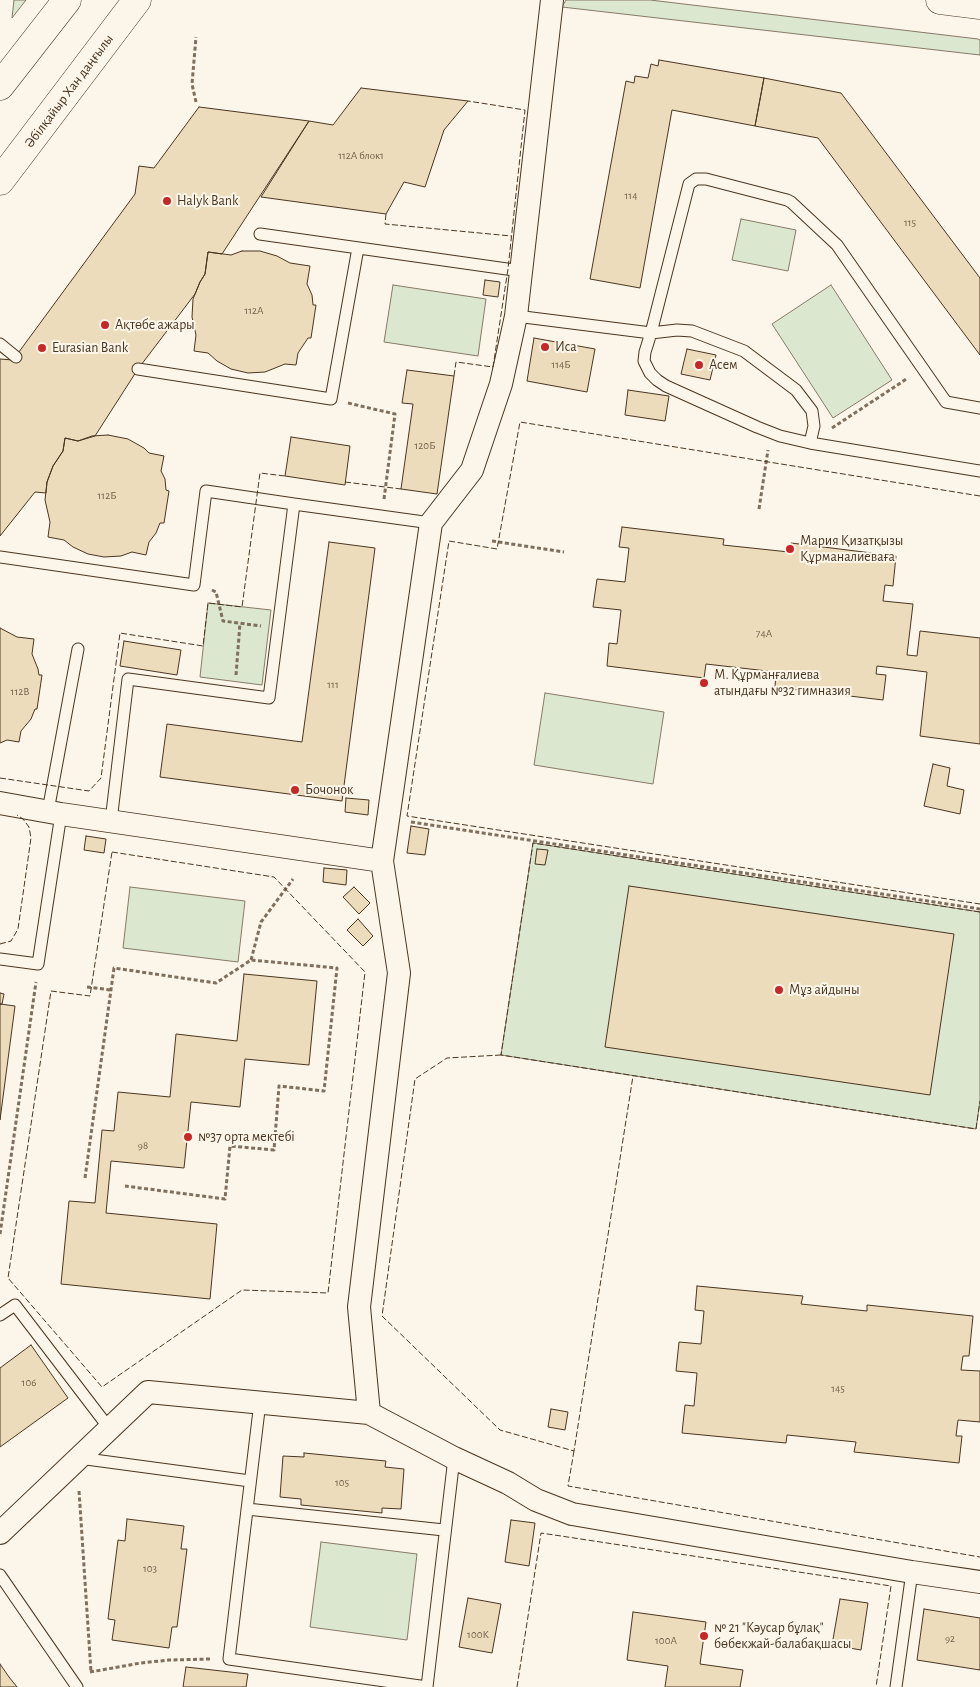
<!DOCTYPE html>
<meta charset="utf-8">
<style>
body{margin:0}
canvas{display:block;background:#fbf6e9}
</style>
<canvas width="980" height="1687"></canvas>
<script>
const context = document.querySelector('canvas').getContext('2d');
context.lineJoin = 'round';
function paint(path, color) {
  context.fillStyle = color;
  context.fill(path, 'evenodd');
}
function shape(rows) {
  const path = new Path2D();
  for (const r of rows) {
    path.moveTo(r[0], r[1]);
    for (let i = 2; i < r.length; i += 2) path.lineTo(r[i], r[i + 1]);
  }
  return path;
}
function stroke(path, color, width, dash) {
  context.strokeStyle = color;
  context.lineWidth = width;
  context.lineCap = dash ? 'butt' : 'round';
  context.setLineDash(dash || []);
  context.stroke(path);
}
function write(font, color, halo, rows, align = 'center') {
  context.font = font + ' "Alegreya Sans",sans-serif';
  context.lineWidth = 4;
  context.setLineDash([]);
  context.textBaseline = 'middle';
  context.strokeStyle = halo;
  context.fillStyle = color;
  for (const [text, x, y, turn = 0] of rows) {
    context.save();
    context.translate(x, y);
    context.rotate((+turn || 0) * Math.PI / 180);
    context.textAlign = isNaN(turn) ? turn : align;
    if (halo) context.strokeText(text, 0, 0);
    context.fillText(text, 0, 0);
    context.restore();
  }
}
const green = shape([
 [14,0,26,0,12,18,14,0],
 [566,0,650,0,978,39,980,40,980,55,562,7,566,0],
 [741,219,796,230,788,271,732,260,741,219],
 [393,285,486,299,478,356,384,342,393,285],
 [831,285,892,380,833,418,772,324,831,285],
 [208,603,271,610,262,685,200,677,208,603],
 [545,693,664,712,653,784,534,765,545,693],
 [533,843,980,912,980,1101,976,1129,501,1055,533,843],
 [130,887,245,901,238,962,123,948,130,887],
 [321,1542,417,1554,407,1640,310,1627,321,1542]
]);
const building = shape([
 [659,60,764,78,755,126,672,110,640,288,590,279,626,81,634,83,635,76,648,78,651,64,658,66,659,60],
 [764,78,841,93,980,278,980,355,818,138,755,126,764,78],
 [361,88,468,101,444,130,425,187,404,182,386,214,261,197,309,121,333,125,361,88],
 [199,107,309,121,222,254,208,252,205,274,200,282,195,294,138,369,95,436,78,441,65,438,63,451,53,466,47,482,46,493,35,492,0,536,0,359,13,360,135,194,139,166,154,168,199,107],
 [242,251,260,251,277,256,290,263,310,266,307,284,312,295,313,305,316,305,311,338,308,338,298,353,296,365,285,364,265,372,248,373,231,369,217,361,208,353,194,351,196,335,192,317,193,299,200,282,205,274,208,252,231,255,242,251],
 [485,280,500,282,498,297,483,295,485,280],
 [534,338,595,349,587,392,527,381,534,338],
 [687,349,716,355,710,380,681,374,687,349],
 [407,370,454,376,437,494,401,489,413,404,402,403,407,370],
 [628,390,669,396,665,421,625,415,628,390],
 [108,435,128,439,144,448,149,453,164,456,161,471,165,479,166,490,169,491,164,523,160,523,156,533,149,542,146,555,132,552,121,556,104,557,88,554,73,547,64,540,48,537,50,522,45,500,47,482,53,466,63,451,65,438,78,441,92,436,108,435],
 [291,437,350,446,345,485,285,476,291,437],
 [622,527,724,539,723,545,789,552,791,543,896,556,893,586,885,585,883,601,913,604,907,655,917,656,920,631,980,638,980,744,920,736,927,672,877,666,876,674,886,675,883,700,775,687,776,672,706,664,704,678,607,666,609,643,617,644,621,610,593,607,597,579,625,582,629,548,619,547,622,527],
 [329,542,375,548,342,801,160,777,167,724,302,742,329,542],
 [0,628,17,637,34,639,32,654,38,669,39,675,42,675,37,709,35,709,31,719,21,731,19,742,7,740,0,743,0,628],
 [124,641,181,650,177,675,120,666,124,641],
 [933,764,950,768,947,786,964,790,960,814,924,806,933,764],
 [346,798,369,800,368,815,345,812,346,798],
 [411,826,429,829,425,855,407,853,411,826],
 [86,836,106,839,104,853,84,850,86,836],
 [537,849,548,850,545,865,535,864,537,849],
 [324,868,347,870,346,885,323,882,324,868],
 [629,886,954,934,930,1095,605,1047,629,886],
 [354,887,370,903,359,914,343,897,354,887],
 [358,919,373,936,363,946,347,930,358,919],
 [244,974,317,981,309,1065,245,1059,240,1107,191,1102,184,1168,111,1161,106,1213,217,1224,210,1299,61,1284,69,1201,95,1203,102,1130,114,1131,118,1092,170,1097,176,1034,237,1041,244,974],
 [0,993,4,994,2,1004,0,1004,0,993],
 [0,1004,15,1006,0,1120,0,1004],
 [697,1286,803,1296,801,1304,867,1311,867,1305,973,1316,969,1356,963,1356,961,1370,980,1371,980,1422,958,1420,956,1436,962,1436,959,1463,854,1452,856,1442,787,1435,786,1443,682,1433,685,1405,694,1406,697,1373,676,1371,679,1342,701,1344,704,1311,695,1310,697,1286],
 [31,1345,68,1398,0,1447,0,1368,31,1345],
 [551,1409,568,1412,565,1430,548,1427,551,1409],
 [304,1453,386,1461,385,1467,404,1469,401,1509,382,1508,382,1513,301,1505,301,1499,280,1497,283,1456,304,1457,304,1453],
 [127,1519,184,1526,181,1549,187,1549,177,1627,172,1627,169,1648,112,1640,115,1620,108,1619,118,1540,125,1541,127,1519],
 [511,1520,535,1523,529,1566,505,1562,511,1520],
 [468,1598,501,1604,492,1653,459,1647,468,1598],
 [840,1599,868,1603,861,1650,832,1645,840,1599],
 [924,1609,980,1618,980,1670,917,1660,924,1609],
 [633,1612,706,1622,700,1664,743,1670,740,1687,665,1687,668,1666,627,1660,633,1612],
 [0,1664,9,1677,17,1687,0,1687,0,1664],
 [186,1667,248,1674,246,1687,183,1687,186,1667]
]);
const path = shape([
 [196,102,192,84,196,37],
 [348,403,395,414,384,499],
 [832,428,908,378],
 [759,509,768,450],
 [492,541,564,552],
 [212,590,216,592,223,621,261,626],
 [236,675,240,623],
 [411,822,980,909],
 [251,960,261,922,293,879],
 [87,987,111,990],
 [85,1178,114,968,216,983,251,960,337,968,324,1091,279,1086,274,1150,230,1146,225,1199,125,1186],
 [0,1234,36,982],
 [79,1491,91,1672],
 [90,1672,141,1663,169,1660,210,1659]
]);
const lane = shape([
 [260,234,521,271],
 [516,316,651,333,689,184,696,179,706,179,787,200,791,202,837,245,946,402,980,408],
 [0,344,16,357],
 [138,369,331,399,358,248],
 [810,443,814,426,812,411,796,390,744,351,692,331,677,330,651,333,645,352,644,361,650,373,657,380,666,386,757,427,780,436,810,443,980,471],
 [0,557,194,585,206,491,294,504],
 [48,811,78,649],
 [111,821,128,679,269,698,294,504,431,523],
 [0,959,38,964,61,814],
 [0,1315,15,1305,109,1428],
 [260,1402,229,1659,427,1687],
 [79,1458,250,1481],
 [247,1509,444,1530],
 [0,1575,77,1687],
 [427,1687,454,1458],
 [896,1687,912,1572]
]);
const street = shape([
 [0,803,61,814,382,861],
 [369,1413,359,1307,399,973,382,861,431,523,472,470,501,384,516,316,552,0],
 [0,1533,148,1392,369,1413,454,1458,508,1483,536,1500,572,1514,912,1572,980,1582]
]);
const secondary = shape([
 [940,0,980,5],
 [0,86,67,0],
 [0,181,137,0]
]);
const fence = shape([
 [386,214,385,224,511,236],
 [454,376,456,362,493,367,508,269,525,110,468,101],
 [345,482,401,489],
 [980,496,520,422,497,549,449,541,407,816,980,904],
 [0,778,89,791,101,778,120,633,203,646,208,603,242,607,260,473,285,476],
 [112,852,274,877,365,972,328,1293,242,1290,102,1387,8,1278,51,991,90,996,112,852],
 [980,912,533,843,501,1055,976,1129,980,1101],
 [0,944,11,941,18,929,31,838,29,827,23,819,17,815],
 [501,1055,447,1058,415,1079,382,1316,500,1430,574,1451,633,1076],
 [574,1451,568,1486,980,1557],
 [517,1687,541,1533,891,1586,876,1687]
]);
const markers = [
 [167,201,5,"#c62828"],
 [105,325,5,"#c62828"],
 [545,347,5,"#c62828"],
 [42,348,5,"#c62828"],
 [699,365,5,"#c62828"],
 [790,549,5,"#c62828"],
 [704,683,5,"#c62828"],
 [295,790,5,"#c62828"],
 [779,990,5,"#c62828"],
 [188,1137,5,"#c62828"],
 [704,1636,5,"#c62828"]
];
const numberNames = [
 ["112А блок1",361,156],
 ["114",631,196],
 ["115",910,223],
 ["112А",254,311],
 ["114Б",561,365],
 ["120Б",425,446],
 ["112Б",107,496],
 ["74А",764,634],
 ["111",333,685],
 ["112В",20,692],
 ["98",143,1146],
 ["106",29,1383],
 ["145",838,1389],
 ["105",342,1483],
 ["103",150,1569],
 ["100К",478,1635],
 ["92",950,1639],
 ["100А",666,1641]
];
const streetNames = [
 ["Әбілқайыр Хан даңғылы",69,91,-53]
];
const poiNames = [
 ["Halyk Bank",177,201],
 ["Ақтөбе ажары",115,325],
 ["Иса",555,347],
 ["Eurasian Bank",52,348],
 ["Асем",709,365],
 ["Мария Қизатқызы",800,541],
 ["Құрманалиеваға",800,557],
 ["М. Құрманғалиева",714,675],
 ["атындағы №32 гимназия",714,691],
 ["Бочонок",305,790],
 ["Мұз айдыны",789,990],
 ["№37 орта мектебі",198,1137],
 ["№ 21 \"Кәусар бұлақ\"",714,1628],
 ["бөбекжай-балабақшасы",714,1644]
];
paint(green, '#dce7d0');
stroke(green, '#887966', 1);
paint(building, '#ecdcbc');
stroke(building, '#4a3520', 1);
stroke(lane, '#4a3520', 13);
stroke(street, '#4a3520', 24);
stroke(secondary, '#4a3520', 29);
stroke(path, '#7f6f5c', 3, [4, 2.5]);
stroke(lane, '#fbf6e9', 11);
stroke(street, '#fbf6e9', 22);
stroke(secondary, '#fbf6e9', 28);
stroke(fence, '#4a3520', 1, [6, 2.5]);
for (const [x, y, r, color] of markers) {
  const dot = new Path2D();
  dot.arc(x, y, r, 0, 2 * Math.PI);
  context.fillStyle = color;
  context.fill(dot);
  stroke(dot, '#fbf6e9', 2);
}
write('11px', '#725f47', null, numberNames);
write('14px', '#4a3520', '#fbf6e9', streetNames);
write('14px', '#4a3520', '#fbf6e9', poiNames, 'left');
</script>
